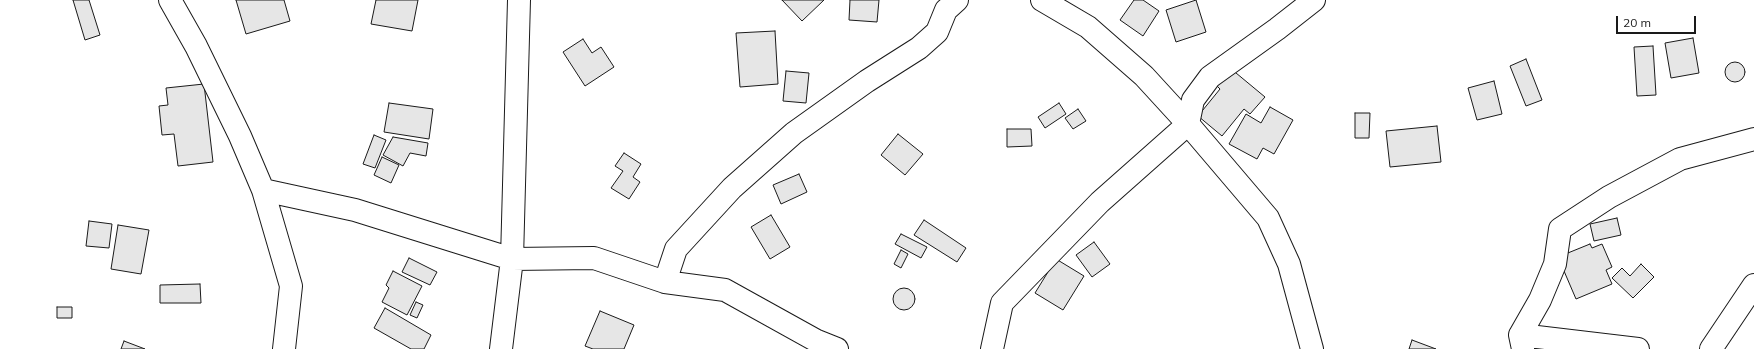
<!DOCTYPE html>
<style>
body{margin:0}
#map{position:relative;width:1754px;height:349px;overflow:hidden;background:#fff;font-family:Mulish,sans-serif}
canvas{display:block}
.scale{position:absolute;left:1616px;top:16px;width:80px;height:18px;box-sizing:border-box;border:2px solid #1a1a1a;border-top:0;padding-left:5px;font-size:12px;line-height:14px;white-space:nowrap;color:#1a1a1a;-webkit-text-stroke:3px #fff;paint-order:stroke}
</style>
<div id="map">
<canvas width="1754" height="349"></canvas>
<div class="scale">20 m</div>
</div>
<script>
const context = document.querySelector('canvas').getContext('2d');
context.lineJoin = 'round';
function paint(path, color) {
  context.fillStyle = color;
  context.fill(path, 'evenodd');
}
function shape(rows) {
  const path = new Path2D();
  for (const r of rows) {
    if (r.length === 3) {
      path.moveTo(r[0] + r[2], r[1]);
      path.arc(r[0], r[1], r[2], 0, 2 * Math.PI);
      continue;
    }
    path.moveTo(r[0], r[1]);
    for (let i = 2; i < r.length; i += 2) path.lineTo(r[i], r[i + 1]);
  }
  return path;
}
function stroke(path, color, width, dash) {
  context.strokeStyle = color;
  context.lineWidth = width;
  context.lineCap = dash ? 'butt' : 'round';
  context.setLineDash(dash || []);
  context.stroke(path);
}
const building = shape([
 [73,0,89,0,100,35,85,40,73,0],
 [236,0,284,0,290,21,246,34,236,0],
 [376,0,418,0,412,31,371,24,376,0],
 [782,0,824,0,802,21,782,0],
 [850,0,879,0,877,22,849,20,850,0],
 [1134,0,1143,0,1159,11,1143,36,1120,20,1134,0],
 [1196,0,1206,32,1176,42,1166,10,1196,0],
 [775,31,778,84,740,87,736,33,775,31],
 [1693,38,1699,73,1671,78,1665,43,1693,38],
 [583,39,592,53,601,47,614,67,585,86,563,52,583,39],
 [1653,46,1656,95,1637,96,1634,47,1653,46],
 [1526,59,1542,100,1526,106,1510,66,1526,59],
 [1735,72,10],
 [1230,68,1265,97,1250,114,1244,109,1222,136,1198,116,1220,89,1216,85,1230,68],
 [786,71,809,73,806,103,783,101,786,71],
 [1494,81,1502,114,1477,120,1468,88,1494,81],
 [204,84,213,162,178,166,174,134,162,135,159,106,168,105,166,88,204,84],
 [389,103,433,109,429,139,384,132,389,103],
 [1059,103,1066,114,1045,128,1038,117,1059,103],
 [1270,107,1293,120,1274,154,1263,148,1257,159,1229,144,1246,114,1261,123,1270,107],
 [1078,109,1086,121,1073,129,1065,118,1078,109],
 [1355,113,1370,113,1369,138,1355,138,1355,113],
 [1437,126,1441,162,1390,167,1386,131,1437,126],
 [1007,129,1031,129,1032,146,1007,147,1007,129],
 [898,134,923,154,905,175,881,155,898,134],
 [374,135,386,140,375,168,363,164,374,135],
 [393,137,428,143,426,156,410,153,403,166,383,155,393,137],
 [624,153,641,164,633,177,640,182,629,199,611,188,623,171,615,166,624,153],
 [382,157,399,165,391,183,374,175,382,157],
 [799,174,807,192,781,204,773,185,799,174],
 [771,215,790,247,770,259,751,227,771,215],
 [1617,218,1621,235,1594,241,1590,224,1617,218],
 [924,220,966,248,957,262,914,235,924,220],
 [89,221,112,224,109,248,86,246,89,221],
 [118,225,149,230,141,274,111,269,118,225],
 [901,234,927,247,921,258,895,244,901,234],
 [1094,242,1110,264,1092,277,1076,255,1094,242],
 [1590,244,1592,248,1602,244,1612,267,1606,270,1612,284,1576,299,1558,257,1590,244],
 [901,250,908,254,901,268,894,264,901,250],
 [409,258,437,272,430,285,402,272,409,258],
 [1056,259,1084,276,1063,310,1035,293,1056,259],
 [1641,264,1654,277,1633,298,1612,278,1622,268,1630,276,1641,264],
 [393,271,422,286,407,315,382,302,389,288,386,285,393,271],
 [200,284,201,303,160,303,160,285,200,284],
 [904,299,11],
 [416,302,423,305,417,318,410,315,416,302],
 [57,307,72,307,72,318,57,318,57,307],
 [385,308,431,335,424,349,411,349,374,328,385,308],
 [600,311,634,325,624,349,593,349,585,346,600,311],
 [1412,340,1436,349,1409,349,1412,340],
 [124,341,145,349,121,349,124,341]
]);
const minor = shape([
 [170,0,196,46,240,136,263,190,291,286,284,349],
 [1042,0,1088,27,1144,76,1188,124,1268,218,1289,264,1312,349],
 [263,190,355,210,512,259,594,258,665,282,725,290,817,341,837,349],
 [665,282,676,249,732,188,794,133,867,81,919,48,937,32,946,10,957,0],
 [1520,335,1638,349],
 [501,349,512,259,519,0],
 [992,349,1002,303,1100,202,1188,124,1193,100,1210,77,1277,29,1314,0],
 [1523,349,1520,335,1540,300,1555,264,1560,229,1609,197,1680,159,1754,139],
 [1711,349,1754,285]
]);
paint(building, '#e6e6e6');
stroke(building, '#1a1a1a', 1);
stroke(minor, '#1a1a1a', 24);
stroke(minor, '#fff', 22);
</script>
